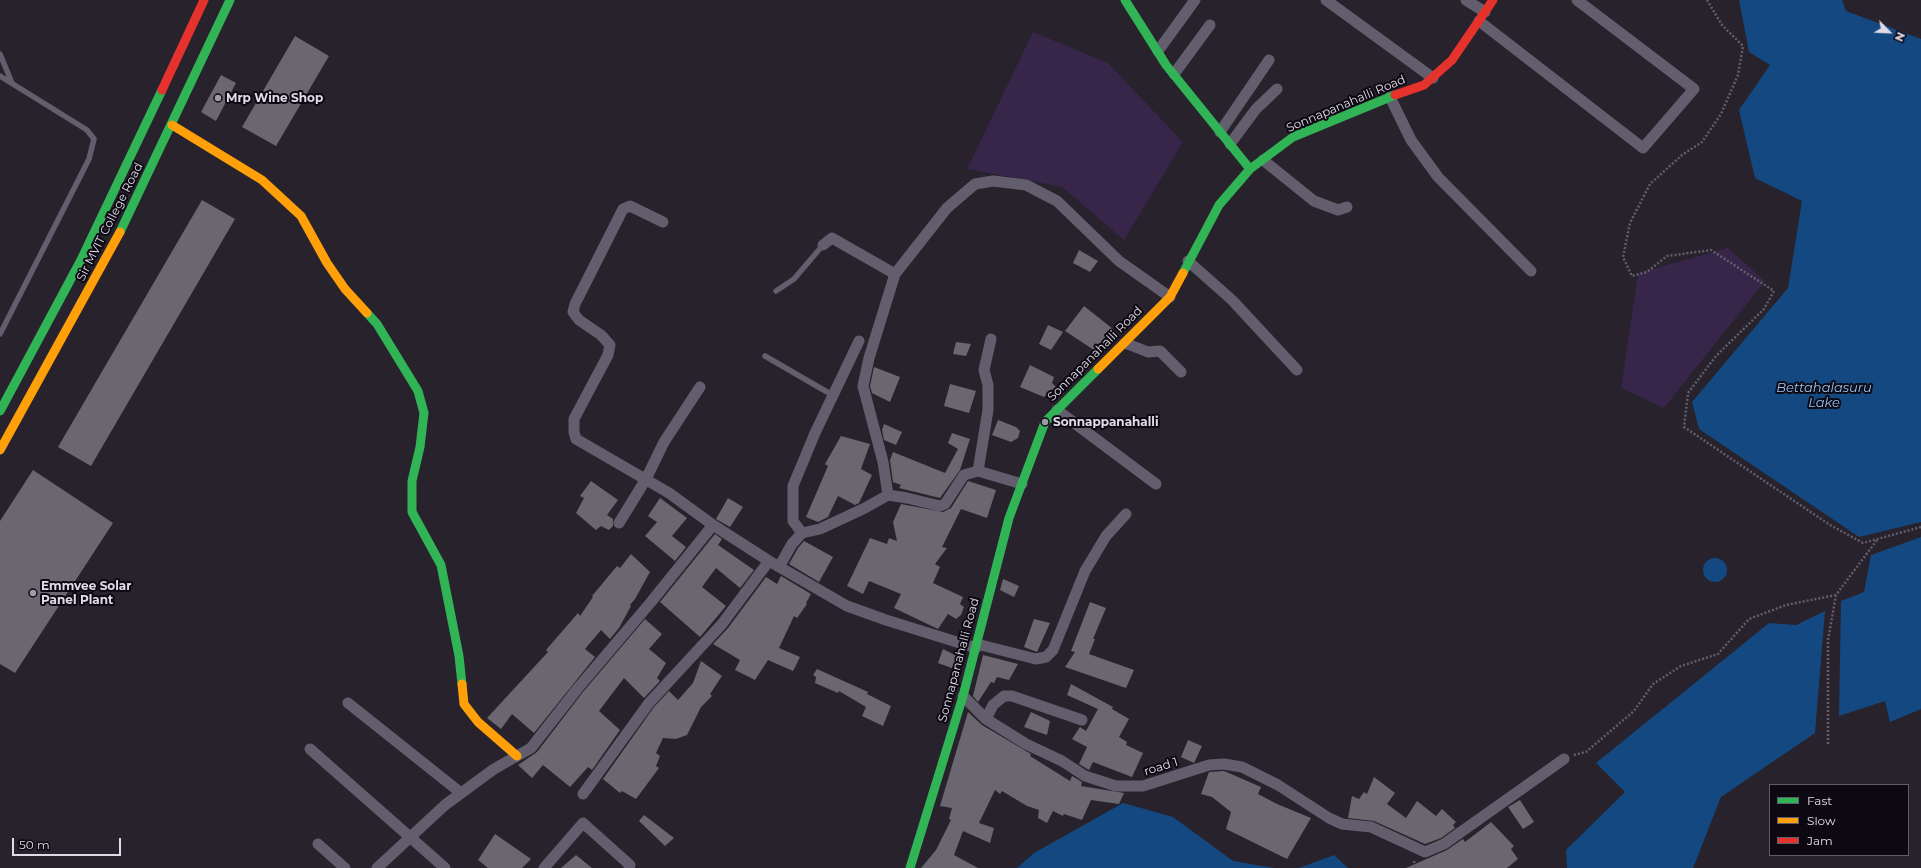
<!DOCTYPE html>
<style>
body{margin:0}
#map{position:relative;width:1921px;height:868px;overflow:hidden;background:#27222c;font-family:Montserrat,sans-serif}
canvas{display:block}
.legend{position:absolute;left:1769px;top:784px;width:140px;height:72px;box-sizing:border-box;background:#0d0912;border:1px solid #615d68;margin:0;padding:5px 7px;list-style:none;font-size:12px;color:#e0dbe8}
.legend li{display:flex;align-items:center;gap:8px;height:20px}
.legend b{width:20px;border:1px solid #615d68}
.north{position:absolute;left:1869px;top:12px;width:40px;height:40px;-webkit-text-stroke:3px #0d0912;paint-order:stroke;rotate:114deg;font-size:11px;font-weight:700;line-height:16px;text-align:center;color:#e0dbe8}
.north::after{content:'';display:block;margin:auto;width:14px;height:18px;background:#e0dbe8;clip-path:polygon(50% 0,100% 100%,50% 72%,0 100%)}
.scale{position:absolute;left:12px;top:838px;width:109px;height:18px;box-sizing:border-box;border:2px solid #e0dbe8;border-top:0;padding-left:5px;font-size:12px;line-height:14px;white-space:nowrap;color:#e0dbe8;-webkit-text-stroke:3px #0d0912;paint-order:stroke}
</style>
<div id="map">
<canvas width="1921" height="868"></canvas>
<ul class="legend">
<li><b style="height:5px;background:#30b455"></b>Fast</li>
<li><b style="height:5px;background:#ff9f0a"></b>Slow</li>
<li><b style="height:5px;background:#e5322d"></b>Jam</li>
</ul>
<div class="north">N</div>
<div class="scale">50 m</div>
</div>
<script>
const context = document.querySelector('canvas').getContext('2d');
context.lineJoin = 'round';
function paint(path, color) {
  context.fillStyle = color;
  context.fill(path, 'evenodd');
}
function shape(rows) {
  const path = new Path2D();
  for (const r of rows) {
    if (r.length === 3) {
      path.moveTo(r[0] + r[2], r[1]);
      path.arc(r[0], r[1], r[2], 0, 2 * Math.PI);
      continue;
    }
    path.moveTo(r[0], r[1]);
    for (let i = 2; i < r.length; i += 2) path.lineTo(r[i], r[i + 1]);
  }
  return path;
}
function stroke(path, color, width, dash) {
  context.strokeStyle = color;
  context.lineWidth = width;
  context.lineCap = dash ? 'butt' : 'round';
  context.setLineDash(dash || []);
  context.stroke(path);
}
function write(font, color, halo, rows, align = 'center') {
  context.font = font + ' Montserrat,sans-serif';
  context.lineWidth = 4;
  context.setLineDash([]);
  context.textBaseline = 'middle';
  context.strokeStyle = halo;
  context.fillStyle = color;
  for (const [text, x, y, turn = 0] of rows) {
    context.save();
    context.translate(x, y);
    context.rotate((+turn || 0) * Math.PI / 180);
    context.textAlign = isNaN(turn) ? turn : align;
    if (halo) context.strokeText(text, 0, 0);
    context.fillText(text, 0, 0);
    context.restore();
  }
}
const green = shape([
 [1033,32,1108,63,1183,142,1124,240,1062,187,967,169],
 [1728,248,1765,281,1664,408,1621,388,1638,273]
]);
const water = shape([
 [1739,0,1842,0,1846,11,1921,39,1921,522,1859,537,1699,429,1692,402,1788,288,1802,201,1755,178,1739,110,1770,65,1749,52],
 [1921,537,1921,709,1890,722,1885,701,1839,716,1841,601,1864,592,1871,555],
 [1715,570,12],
 [1825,611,1815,733,1721,797,1693,868,1567,868,1566,850,1625,792,1596,763,1769,623,1796,625],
 [1123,803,1173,817,1233,861,1274,868,1017,868,1034,853],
 [1334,855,1348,868,1299,868]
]);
const building = shape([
 [295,36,329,56,276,146,242,127],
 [221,75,236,83,216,121,201,112],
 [202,200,235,219,91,466,58,447],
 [1079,250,1098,261,1090,272,1073,263],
 [1084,306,1113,329,1094,350,1065,331],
 [1048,325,1063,332,1051,350,1039,344],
 [956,342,971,344,966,356,953,354],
 [1030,365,1054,377,1052,383,1056,387,1044,397,1020,387],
 [874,367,900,377,890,402,872,393,870,386],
 [950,384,976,391,969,413,944,406],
 [998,420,1016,427,1020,431,1018,438,1011,442,992,435],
 [884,424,902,432,896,445,884,440,882,430],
 [952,433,970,439,960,470,940,498,899,488,901,485,893,482,890,460,893,452,945,473,958,449,948,443],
 [841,436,870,444,861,469,872,475,859,503,855,505,838,496,828,517,818,522,806,517,828,466,825,464],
 [33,470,113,523,15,673,0,664,0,521],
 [591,481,618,500,607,515,613,519,613,526,609,530,601,526,596,530,576,513,584,498,580,496],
 [968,481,996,490,987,518,961,509,942,547,947,548,935,564,940,567,933,583,963,597,960,604,964,607,961,615,956,619,948,614,938,629,894,608,901,594,869,581,863,594,847,586,870,538,887,544,889,538,897,541,893,522,901,504,943,512,951,508],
 [660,498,687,518,672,536,686,547,675,561,645,536,657,522,648,516],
 [728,498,743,507,730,527,716,519],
 [715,534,722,539,718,545,754,570,740,588,716,568,702,587,726,606,700,637,660,602],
 [804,541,833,557,819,582,789,564,798,548],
 [631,554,650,572,635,599,630,605,631,606,619,628,610,639,601,630,585,649,595,657,534,733,512,714,501,729,487,718,548,652,546,650,578,613,580,616,593,597,592,596,617,566,620,568],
 [781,576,811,594,806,603,807,604,797,618,794,616,779,648,800,657,793,671,768,660,755,680,735,670,740,660,713,644,728,628,766,577,777,584],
 [1003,579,1019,586,1014,597,1000,590],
 [1090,602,1106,608,1093,639,1095,639,1089,654,1134,670,1126,688,1065,667,1075,652,1071,651],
 [645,619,662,634,649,649,666,663,657,678,660,681,644,698,624,678,599,711,620,730,592,770,588,767,570,787,543,765,532,778,518,765,537,752,583,692],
 [1034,619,1050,623,1037,652,1024,647],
 [943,649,963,659,960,671,938,663],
 [983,655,1018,664,1009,680,997,677,994,683,991,682,978,702,973,696],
 [701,661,722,676,710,694,712,696,701,707,687,735,676,739,663,738,656,753,660,756,656,766,659,768,636,799,622,791,620,793,603,779,654,707,669,691,678,700,693,683],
 [817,669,868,692,867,694,891,706,883,726,862,716,866,707,839,691,838,693,815,683,816,677,813,675],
 [1071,684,1113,707,1112,709,1129,719,1119,737,1127,742,1126,745,1143,753,1132,777,1093,762,1089,770,1079,764,1087,747,1072,739,1080,727,1086,731,1098,709,1067,695],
 [968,712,982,725,1031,754,1030,756,1070,781,1072,776,1082,782,1081,786,1124,793,1119,804,1091,800,1082,820,1064,814,1063,816,1053,811,1047,823,1038,818,1039,810,1027,806,1002,791,1000,794,995,790,979,823,994,828,990,843,963,831,954,855,978,868,921,868,936,850,951,820,949,819,952,808,940,806],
 [1031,712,1050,721,1047,735,1024,727],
 [1188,740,1202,746,1194,763,1181,757],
 [1224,771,1261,787,1258,794,1277,804,1311,818,1287,859,1226,829,1231,812,1212,797,1201,794,1209,772],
 [1374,777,1395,793,1387,804,1406,818,1417,801,1436,816,1442,809,1456,822,1453,825,1455,828,1441,838,1425,844,1374,821,1348,818,1352,796,1359,799,1364,792,1367,794],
 [1520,800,1534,822,1523,829,1508,807],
 [644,815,674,838,665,846,639,821],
 [1491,822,1514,846,1511,849,1518,859,1507,868,1406,868,1447,850,1463,839,1465,842],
 [495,834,531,859,522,868,488,868,478,860],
 [576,855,592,868,561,868]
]);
const path = shape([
 [1707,0,1722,25,1743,46,1738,75,1721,114,1702,142,1682,155,1650,184,1630,223,1623,257,1632,276,1647,272,1667,256,1711,250,1774,291,1764,309,1716,356,1688,393,1684,427,1830,525,1863,543,1921,527],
 [1828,744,1828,640,1836,595,1877,540],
 [1574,755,1586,752,1634,711,1653,684,1681,666,1718,654,1749,619,1786,605,1836,595],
 [1414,861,1415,868]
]);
const lane = shape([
 [0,54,12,83],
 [0,76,87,130,94,139,89,159,0,334],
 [776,291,794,279,823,245],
 [765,356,834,396]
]);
const street = shape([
 [1326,0,1433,78],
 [1466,0,1485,12],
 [1479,21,1643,148,1694,89,1577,0],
 [1158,51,1195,0],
 [1174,74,1210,25],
 [1390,97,1411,140,1438,177,1531,271],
 [1220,132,1269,60],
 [1230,144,1256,109,1277,89],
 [1263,160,1314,201,1338,210,1347,207],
 [663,222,630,206,623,209,575,304,573,312,579,320,601,335,610,345,608,355,574,419,574,432,576,439,669,493,713,525],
 [823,245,832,238,895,274],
 [1188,261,1232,300,1297,370],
 [1125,343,1148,352,1160,351,1181,372],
 [1057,410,1156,484],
 [978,471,988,410,988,385,984,370,991,339],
 [888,495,907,498,940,506,945,504,964,475,978,471,1022,484],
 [619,523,646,479,664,442,700,387],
 [802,533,793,521,793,486,815,433,859,341],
 [779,567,792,544,802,533,820,529,865,508,888,495,883,462,863,386,869,358,895,274,947,208,975,184,993,181,1026,185,1057,201,1119,261,1170,297],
 [977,644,1036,659,1046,657,1053,650,1085,571,1106,536,1126,514],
 [963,696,986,719,1026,744,1062,761,1085,776,1116,786,1143,786,1209,765,1224,764,1242,767,1278,785,1329,818,1342,824,1371,827,1425,852,1444,844,1564,759],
 [348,703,461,793],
 [986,719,993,705,1004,696,1012,696,1082,720],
 [310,749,445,868],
 [583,794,649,703,722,624,769,561,847,606,886,620,976,648],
 [318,844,345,868],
 [377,868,445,805,494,769,531,748,578,688,651,602,713,525,769,561],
 [544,868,583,823,630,865,629,868]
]);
const fast = shape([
 [1125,0,1166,65,1250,169],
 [120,232,230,0],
 [1183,273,1219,205,1250,169,1293,137,1395,95],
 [367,313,377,324,418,391,424,413,420,447,412,481,412,512,441,565,459,656,462,684],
 [0,411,81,260,162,90],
 [910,868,963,696,1009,518,1045,422,1098,369]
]);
const slow = shape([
 [172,125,262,180,301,216,327,263,345,289,367,313],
 [1098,369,1170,297,1183,273],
 [0,450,120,232],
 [462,684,464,704,478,722,517,756]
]);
const jam = shape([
 [162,90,204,0],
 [1395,95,1424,85,1452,60,1493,0]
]);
const markers = [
 [218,98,4,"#9f9aa6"],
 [1045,422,4,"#9f9aa6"],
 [33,593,4,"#9f9aa6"]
];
const poiNames = [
 ["Mrp Wine Shop",226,98],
 ["Sonnappanahalli",1053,422],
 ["Emmvee Solar",41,586],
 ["Panel Plant",41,600]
];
const streetNames = [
 ["Sonnapanahalli Road",1346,104,-23],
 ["Sir MVIT College Road",110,222,-63],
 ["Sonnapanahalli Road",1095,354,-45],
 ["Sonnapanahalli Road",959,660,-75],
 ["road 1",1161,767,-17]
];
const waterNames = [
 ["Bettahalasuru",1824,388],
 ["Lake",1824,403]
];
paint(green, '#37254a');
paint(water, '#134980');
paint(building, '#6b6770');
stroke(path, '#625e6a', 2.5, [2, 2]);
stroke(lane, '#625e6d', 5.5);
stroke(street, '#625e6d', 11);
stroke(fast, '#30b455', 9);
stroke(slow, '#ff9f0a', 9);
stroke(jam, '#e5322d', 9);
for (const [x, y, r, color] of markers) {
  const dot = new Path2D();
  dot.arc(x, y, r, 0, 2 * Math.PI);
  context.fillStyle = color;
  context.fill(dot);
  stroke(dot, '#0d0912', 1.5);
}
write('bold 12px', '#e0dbe8', '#0d0912', poiNames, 'left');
write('12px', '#e0dbe8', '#0d0912', streetNames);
write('italic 13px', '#96c2f5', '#0d0912', waterNames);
</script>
